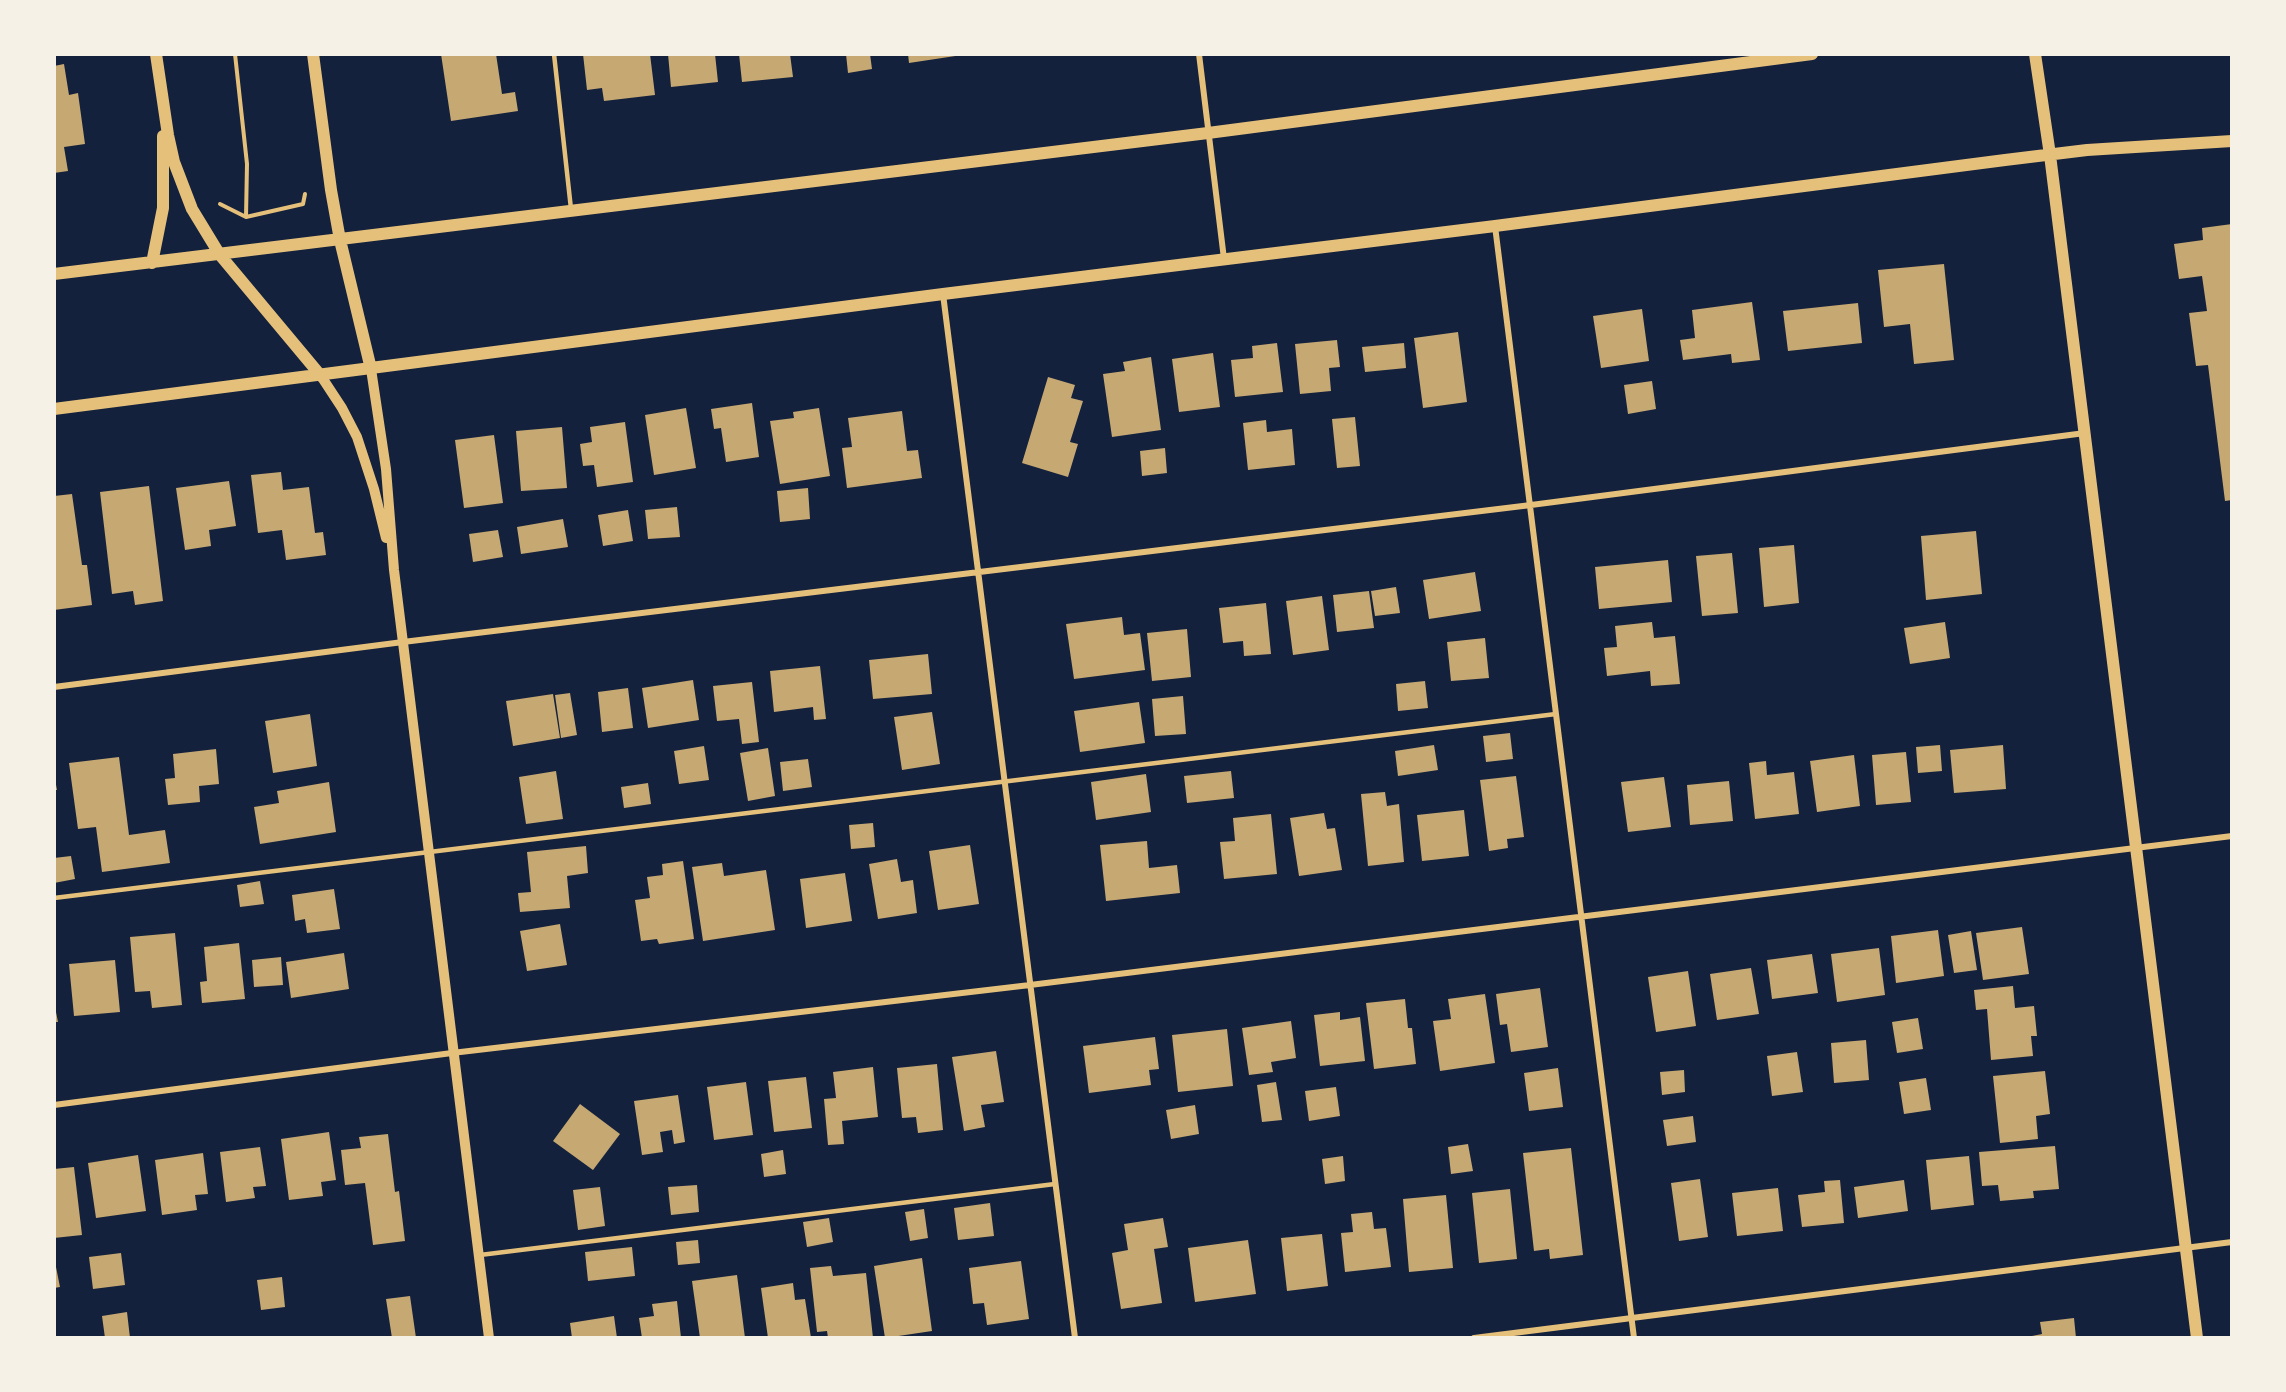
<!DOCTYPE html>
<style>
body{margin:0}
#map{position:relative;width:2286px;height:1392px;overflow:hidden;background:#14213d;font-family:Literata,serif}
canvas{display:block}
.frame{position:absolute;inset:0;border:56px solid #f6f1e7;pointer-events:none}
</style>
<div id="map">
<canvas width="2286" height="1392"></canvas>
<div class="frame"></div>
</div>
<script>
const context = document.querySelector('canvas').getContext('2d');
context.lineJoin = 'round';
function paint(path, color) {
  context.fillStyle = color;
  context.fill(path, 'evenodd');
}
function shape(rows) {
  const path = new Path2D();
  for (const r of rows) {
    path.moveTo(r[0], r[1]);
    for (let i = 2; i < r.length; i += 2) path.lineTo(r[i], r[i + 1]);
  }
  return path;
}
function stroke(path, color, width, dash) {
  context.strokeStyle = color;
  context.lineWidth = width;
  context.lineCap = dash ? 'butt' : 'round';
  context.setLineDash(dash || []);
  context.stroke(path);
}
const building = shape([
 [441,54,496,54,502,94,515,92,518,111,451,121],
 [583,54,650,54,655,95,604,101,602,88,587,90],
 [668,54,715,54,718,82,671,87],
 [739,54,790,54,793,77,742,82],
 [846,54,870,54,872,69,848,73],
 [908,54,962,54,962,55,909,63],
 [64,64,69,95,78,93,85,144,64,147,68,171,54,173,54,66],
 [2232,224,2232,500,2225,501,2208,365,2196,366,2189,313,2207,311,2202,276,2179,279,2174,244,2203,240,2202,228],
 [1944,264,1954,360,1914,364,1910,324,1884,327,1878,270],
 [1752,302,1760,360,1732,363,1731,354,1683,360,1680,340,1695,338,1692,310],
 [1858,303,1862,343,1788,351,1783,311],
 [1642,309,1649,361,1601,368,1593,316],
 [1458,332,1467,402,1423,408,1414,338],
 [1337,340,1340,367,1329,368,1331,391,1300,394,1295,344],
 [1277,343,1283,392,1235,397,1231,360,1253,358,1252,346],
 [1404,343,1406,368,1365,372,1362,347],
 [1213,353,1220,407,1179,412,1172,359],
 [1151,357,1161,430,1112,437,1103,374,1125,371,1123,362],
 [1048,377,1075,385,1071,398,1083,401,1070,442,1078,444,1068,477,1022,463],
 [1652,381,1656,409,1628,414,1624,385],
 [752,403,759,457,726,462,721,428,714,429,711,409],
 [686,408,696,468,654,475,645,415],
 [819,408,830,476,780,484,770,421,794,418,793,412],
 [902,411,907,451,918,450,922,478,847,488,842,448,852,447,848,418],
 [1355,417,1360,466,1337,468,1332,419],
 [1266,420,1267,432,1292,429,1295,465,1248,470,1243,423],
 [625,422,633,482,597,487,594,465,583,466,580,444,592,442,590,427],
 [562,427,567,488,521,491,516,431],
 [494,435,503,503,464,508,455,440],
 [1165,448,1167,473,1142,476,1140,451],
 [281,472,283,490,309,487,315,533,323,532,326,555,286,560,282,530,258,533,251,475],
 [229,481,236,526,209,530,211,546,185,550,176,488],
 [149,486,163,601,135,605,133,591,112,594,100,492],
 [808,488,810,519,780,522,777,491],
 [72,494,82,565,87,565,92,605,54,610,54,496],
 [677,507,680,537,648,539,645,510],
 [628,510,633,541,603,546,598,515],
 [563,519,568,547,521,554,517,527],
 [498,530,503,557,473,562,469,534],
 [1976,531,1982,594,1926,600,1921,536],
 [1794,545,1799,603,1764,607,1759,548],
 [1732,553,1738,613,1702,616,1696,556],
 [1668,560,1672,602,1599,609,1595,567],
 [1475,572,1481,611,1429,619,1423,580],
 [1396,587,1400,613,1375,616,1371,591],
 [1369,591,1374,628,1337,632,1333,595],
 [1322,596,1329,650,1293,655,1286,601],
 [1266,603,1271,654,1244,656,1243,641,1223,643,1219,608],
 [1122,617,1124,635,1140,633,1145,670,1074,679,1066,624],
 [1652,622,1654,638,1675,636,1680,684,1651,686,1650,671,1607,676,1604,648,1617,647,1615,626],
 [1945,622,1950,658,1910,664,1904,628],
 [1187,629,1191,677,1152,681,1147,633],
 [1485,638,1489,678,1451,681,1447,642],
 [928,654,932,694,873,699,869,660],
 [820,666,826,719,814,720,813,707,774,712,770,671],
 [693,680,699,720,648,728,642,688],
 [1425,681,1428,708,1398,711,1396,684],
 [752,682,759,742,742,744,739,719,717,721,713,686],
 [628,688,633,728,602,732,598,692],
 [570,693,577,735,561,738,555,695],
 [553,694,560,738,513,746,506,701],
 [1183,696,1186,734,1155,736,1152,699],
 [1139,702,1145,743,1080,752,1074,711],
 [932,712,940,764,902,770,894,717],
 [310,714,317,766,273,773,265,721],
 [1510,733,1513,759,1486,762,1483,736],
 [1434,745,1438,770,1398,776,1395,751],
 [1940,745,1942,771,1918,773,1916,747],
 [2003,745,2006,789,1954,793,1950,750],
 [704,746,709,780,679,784,674,751],
 [768,748,775,796,748,801,740,753],
 [216,749,219,784,199,786,200,802,168,805,165,779,175,778,173,754],
 [1906,752,1911,802,1876,805,1872,755],
 [1854,755,1860,806,1817,812,1810,761],
 [119,757,129,835,165,830,170,863,102,872,96,827,78,829,69,763],
 [808,759,812,787,783,791,780,762],
 [1766,761,1767,775,1794,772,1799,814,1755,819,1749,763],
 [556,771,563,819,526,824,519,777],
 [1231,771,1234,798,1187,803,1184,776],
 [54,774,57,790,54,790],
 [1146,774,1151,812,1096,820,1091,782],
 [1516,776,1524,837,1507,839,1508,848,1489,851,1480,780],
 [1664,777,1671,827,1628,832,1621,782],
 [1729,781,1733,821,1690,825,1687,785],
 [329,782,336,832,260,844,254,807,279,803,277,791],
 [648,783,651,804,624,808,621,787],
 [1385,792,1387,806,1399,804,1404,862,1368,866,1361,794],
 [1464,810,1469,856,1422,861,1417,815],
 [1324,813,1327,829,1335,828,1342,870,1299,876,1290,818],
 [1271,814,1277,874,1224,879,1220,842,1235,841,1233,818],
 [873,823,875,847,851,849,849,825],
 [1147,841,1149,868,1177,865,1180,893,1106,901,1100,845],
 [970,845,979,904,938,910,929,851],
 [586,846,588,873,567,876,570,908,520,912,518,893,531,892,527,852],
 [71,856,75,879,54,883,54,858],
 [897,859,901,882,913,880,917,913,878,919,869,864],
 [683,861,694,939,659,944,657,939,641,941,635,900,650,898,647,877,663,875,662,864],
 [722,863,724,876,766,870,775,930,703,941,692,867],
 [845,873,852,921,806,928,800,879],
 [260,881,264,904,240,907,237,885],
 [334,889,340,929,307,933,305,919,295,921,292,895],
 [560,924,567,965,527,971,520,931],
 [2022,927,2029,974,1983,980,1976,933],
 [1938,930,1944,976,1896,983,1891,936],
 [1971,931,1977,970,1954,973,1948,935],
 [175,933,182,1005,152,1008,150,991,135,992,130,937],
 [239,943,245,999,202,1003,200,982,207,981,204,947],
 [1879,948,1885,995,1837,1002,1831,954],
 [344,953,349,989,291,998,286,962],
 [1812,954,1818,993,1772,999,1767,960],
 [281,957,283,985,254,987,252,960],
 [115,960,120,1012,74,1016,69,964],
 [1751,968,1759,1014,1717,1020,1710,974],
 [1688,971,1696,1026,1656,1032,1648,977],
 [2013,986,2015,1008,2034,1006,2037,1036,2031,1036,2033,1056,1991,1060,1987,1009,1976,1010,1974,990],
 [1540,988,1548,1047,1511,1052,1507,1024,1500,1025,1496,994],
 [1485,994,1495,1063,1440,1071,1433,1021,1451,1019,1448,999],
 [1405,999,1408,1028,1412,1028,1416,1064,1374,1069,1366,1003],
 [54,1002,58,1022,54,1022],
 [1340,1012,1340,1020,1360,1017,1365,1061,1320,1066,1314,1015],
 [1918,1018,1923,1049,1897,1053,1892,1022],
 [1291,1021,1296,1058,1271,1062,1273,1072,1249,1075,1242,1028],
 [1227,1029,1233,1086,1178,1092,1172,1035],
 [1155,1037,1159,1069,1149,1070,1151,1085,1089,1093,1083,1046],
 [1866,1040,1869,1080,1834,1083,1831,1043],
 [996,1051,1004,1102,981,1105,985,1127,964,1131,952,1057],
 [1797,1052,1803,1092,1772,1096,1767,1056],
 [937,1064,943,1130,918,1133,916,1117,902,1118,897,1068],
 [873,1067,878,1117,842,1121,844,1144,828,1145,824,1099,836,1098,833,1072],
 [1558,1068,1563,1107,1529,1111,1524,1073],
 [1684,1070,1685,1092,1662,1095,1660,1072],
 [2045,1071,2050,1114,2036,1116,2038,1139,2000,1143,1993,1076],
 [806,1077,812,1128,774,1132,768,1081],
 [1926,1078,1931,1110,1904,1114,1899,1082],
 [746,1082,753,1135,714,1140,707,1087],
 [1276,1082,1282,1120,1262,1122,1257,1085],
 [1336,1087,1340,1116,1309,1121,1305,1091],
 [678,1095,685,1142,674,1144,672,1130,660,1132,663,1152,642,1155,634,1101],
 [580,1104,620,1134,593,1170,553,1141],
 [1195,1105,1199,1134,1171,1139,1166,1110],
 [1693,1116,1696,1142,1667,1146,1663,1120],
 [329,1132,336,1180,321,1182,323,1196,289,1200,281,1139],
 [388,1134,395,1192,399,1191,405,1241,373,1245,365,1183,345,1185,341,1150,361,1148,359,1137],
 [1468,1144,1473,1171,1451,1174,1448,1147],
 [2055,1146,2059,1189,2033,1191,2034,1198,2000,1201,1998,1185,1982,1186,1979,1152],
 [260,1147,266,1186,253,1187,255,1198,226,1202,220,1152],
 [1571,1148,1583,1255,1550,1259,1549,1249,1534,1251,1523,1153],
 [783,1150,786,1174,764,1177,761,1154],
 [203,1153,208,1194,195,1195,197,1210,162,1215,155,1160],
 [138,1155,146,1211,96,1218,88,1163],
 [1343,1156,1345,1181,1325,1184,1322,1159],
 [1969,1156,1974,1205,1931,1210,1926,1160],
 [74,1167,82,1235,54,1238,54,1169],
 [1700,1179,1708,1237,1679,1241,1671,1183],
 [1840,1180,1844,1223,1802,1227,1798,1195,1825,1192,1824,1181],
 [1904,1180,1908,1211,1858,1218,1854,1187],
 [697,1185,699,1212,671,1215,668,1187],
 [600,1187,605,1226,578,1230,573,1190],
 [1778,1188,1783,1231,1737,1236,1732,1193],
 [1510,1189,1517,1259,1479,1263,1472,1193],
 [1446,1195,1453,1268,1409,1272,1403,1199],
 [990,1203,994,1236,958,1240,954,1208],
 [924,1209,928,1238,910,1241,905,1212],
 [1372,1212,1374,1229,1386,1228,1391,1267,1345,1272,1341,1233,1353,1232,1351,1214],
 [829,1218,833,1242,807,1247,803,1222],
 [1163,1218,1168,1247,1154,1249,1162,1303,1121,1309,1112,1253,1128,1250,1124,1224],
 [1322,1234,1328,1286,1287,1291,1281,1238],
 [698,1240,700,1263,678,1265,676,1242],
 [1248,1240,1256,1294,1195,1302,1188,1248],
 [632,1247,635,1276,588,1281,585,1252],
 [121,1253,125,1285,93,1289,89,1257],
 [54,1257,60,1287,54,1288],
 [922,1258,932,1331,885,1338,874,1266],
 [1021,1261,1029,1319,987,1325,984,1303,973,1304,969,1268],
 [831,1266,833,1276,866,1273,873,1338,828,1338,827,1331,817,1332,810,1268],
 [737,1275,745,1338,700,1338,692,1281],
 [282,1277,285,1307,261,1310,257,1280],
 [793,1283,795,1300,805,1299,811,1338,768,1338,761,1288],
 [410,1296,416,1338,392,1338,386,1299],
 [677,1301,681,1338,642,1338,639,1318,654,1316,652,1304],
 [127,1312,130,1338,105,1338,102,1316],
 [614,1316,617,1338,572,1338,570,1323],
 [2074,1318,2076,1338,2022,1338,2042,1334,2040,1322]
]);
const path = shape([
 [235,54,247,164,246,217],
 [220,204,246,217,303,204,305,194]
]);
const service = shape([
 [554,54,571,209],
 [54,898,1556,714],
 [480,1255,1055,1184]
]);
const minor = shape([
 [1199,54,1224,259],
 [1495,226,1634,1338],
 [943,294,1075,1338],
 [54,687,403,642,1531,505,2085,433],
 [54,1105,452,1053,1030,985,2232,836],
 [1474,1338,2232,1242]
]);
const tertiary = shape([
 [371,369,386,469,394,570,489,1338],
 [321,376,342,408,357,437,374,489,386,538]
]);
const secondary = shape([
 [156,54,168,135,174,162,192,209,220,255,321,376],
 [313,54,331,190,340,240,371,369],
 [2035,54,2050,155,2197,1338],
 [152,263,163,208,163,136],
 [54,274,1208,133,1812,54],
 [54,409,943,294,1495,226,2005,160,2087,150,2232,141]
]);
paint(building, '#c6a872');
stroke(path, '#e5c07b', 4);
stroke(service, '#e5c07b', 4.5);
stroke(minor, '#e5c07b', 6);
stroke(tertiary, '#e5c07b', 10);
stroke(secondary, '#e5c07b', 12);
</script>
